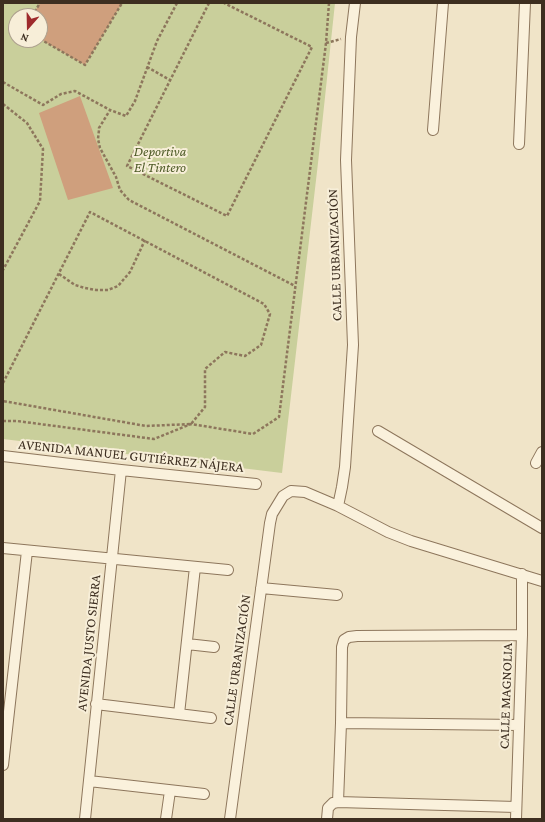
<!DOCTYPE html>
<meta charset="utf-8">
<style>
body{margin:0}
#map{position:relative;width:545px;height:822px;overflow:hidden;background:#f0e4c8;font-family:"Crimson Pro",serif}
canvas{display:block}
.frame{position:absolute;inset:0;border:4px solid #3d2e20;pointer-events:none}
.north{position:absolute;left:8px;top:8px;width:40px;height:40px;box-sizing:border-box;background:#f7eed8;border:1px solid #ada18e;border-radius:50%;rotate:200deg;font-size:11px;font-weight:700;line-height:16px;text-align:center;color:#3d2e20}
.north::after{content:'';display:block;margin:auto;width:14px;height:18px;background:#9e2a2b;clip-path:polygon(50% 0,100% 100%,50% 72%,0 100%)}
</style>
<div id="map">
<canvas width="545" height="822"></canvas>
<div class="frame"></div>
<div class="north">N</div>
</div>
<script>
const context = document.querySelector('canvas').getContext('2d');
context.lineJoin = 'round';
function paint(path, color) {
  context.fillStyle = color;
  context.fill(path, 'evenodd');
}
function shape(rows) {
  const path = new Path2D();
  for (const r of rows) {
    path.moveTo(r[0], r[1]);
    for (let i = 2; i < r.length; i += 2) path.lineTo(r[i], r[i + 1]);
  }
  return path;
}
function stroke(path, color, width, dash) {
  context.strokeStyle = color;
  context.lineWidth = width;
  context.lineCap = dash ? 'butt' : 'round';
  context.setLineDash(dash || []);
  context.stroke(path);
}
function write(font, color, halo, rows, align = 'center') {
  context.font = font + ' "Crimson Pro",serif';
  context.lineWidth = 4;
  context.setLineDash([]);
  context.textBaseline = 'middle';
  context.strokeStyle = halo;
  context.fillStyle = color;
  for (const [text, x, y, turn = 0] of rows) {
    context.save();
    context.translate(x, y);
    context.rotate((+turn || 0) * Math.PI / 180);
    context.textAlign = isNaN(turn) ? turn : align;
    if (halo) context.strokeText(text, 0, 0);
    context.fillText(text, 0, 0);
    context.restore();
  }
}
const green = shape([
 [3,3,335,3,318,163,282,473,3,439],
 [16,16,40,16,40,40,16,40]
]);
const building = shape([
 [40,3,122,3,85,65,40,39,40,16,32,16],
 [80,96,113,188,68,200,39,113]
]);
const path = shape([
 [177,3,157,41,135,101,126,116,110,110,99,128,99,130,98,139,100,148,116,177,120,190,129,200,295,286],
 [209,3,127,166,227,216,312,47,224,3],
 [32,16,40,3],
 [40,39,85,65,122,3],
 [326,43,341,39],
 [147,67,170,80],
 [3,82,43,105,61,94,75,91,110,110],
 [3,104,27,123,43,149,40,201,3,270],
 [59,274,75,285,85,288,96,290,108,290,118,286,130,272,145,240],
 [3,383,90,212,264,304,270,314,261,345,245,356,225,352,205,369,205,407,191,424,146,426,3,401],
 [3,421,17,421,154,439,191,424,253,434,279,417,326,43,329,3]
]);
const street = shape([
 [433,130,443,3],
 [519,144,525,3],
 [378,431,542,528],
 [3,456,121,470,256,484],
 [536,463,542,452],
 [338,506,342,487,345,467,353,345,346,160,351,37,355,3],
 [3,548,228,570],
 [261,588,337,595],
 [187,644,214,647],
 [96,704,211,718],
 [179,714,195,567],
 [341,723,519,725],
 [3,765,27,551],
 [89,781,204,794],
 [338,802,341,723,342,647,344,640,349,637,357,636,522,635],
 [85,819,121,470],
 [166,819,170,791],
 [230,819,270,523,272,514,283,496,291,491,305,492,338,506,388,532,411,541,542,581],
 [327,819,328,808,333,803,338,802,516,807],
 [516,819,522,635,522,574]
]);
const parkNames = [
 ["Deportiva",160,152],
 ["El Tintero",160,168]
];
const streetNames = [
 ["CALLE URBANIZACIÓN",335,255,-92],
 ["AVENIDA MANUEL GUTIÉRREZ NÁJERA",131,456,6],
 ["AVENIDA JUSTO SIERRA",89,643,-84],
 ["CALLE URBANIZACIÓN",237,660,-82],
 ["CALLE MAGNOLIA",506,696,-88]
];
paint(green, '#c9cf9b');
paint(building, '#cf9f7d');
stroke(street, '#8d765c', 12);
stroke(path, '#8d765c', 2.5, [3, 2]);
stroke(street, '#faf1dc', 10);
write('italic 14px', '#4d5a26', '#f7eed8', parkNames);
write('14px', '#3d2e20', '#f7eed8', streetNames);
</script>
